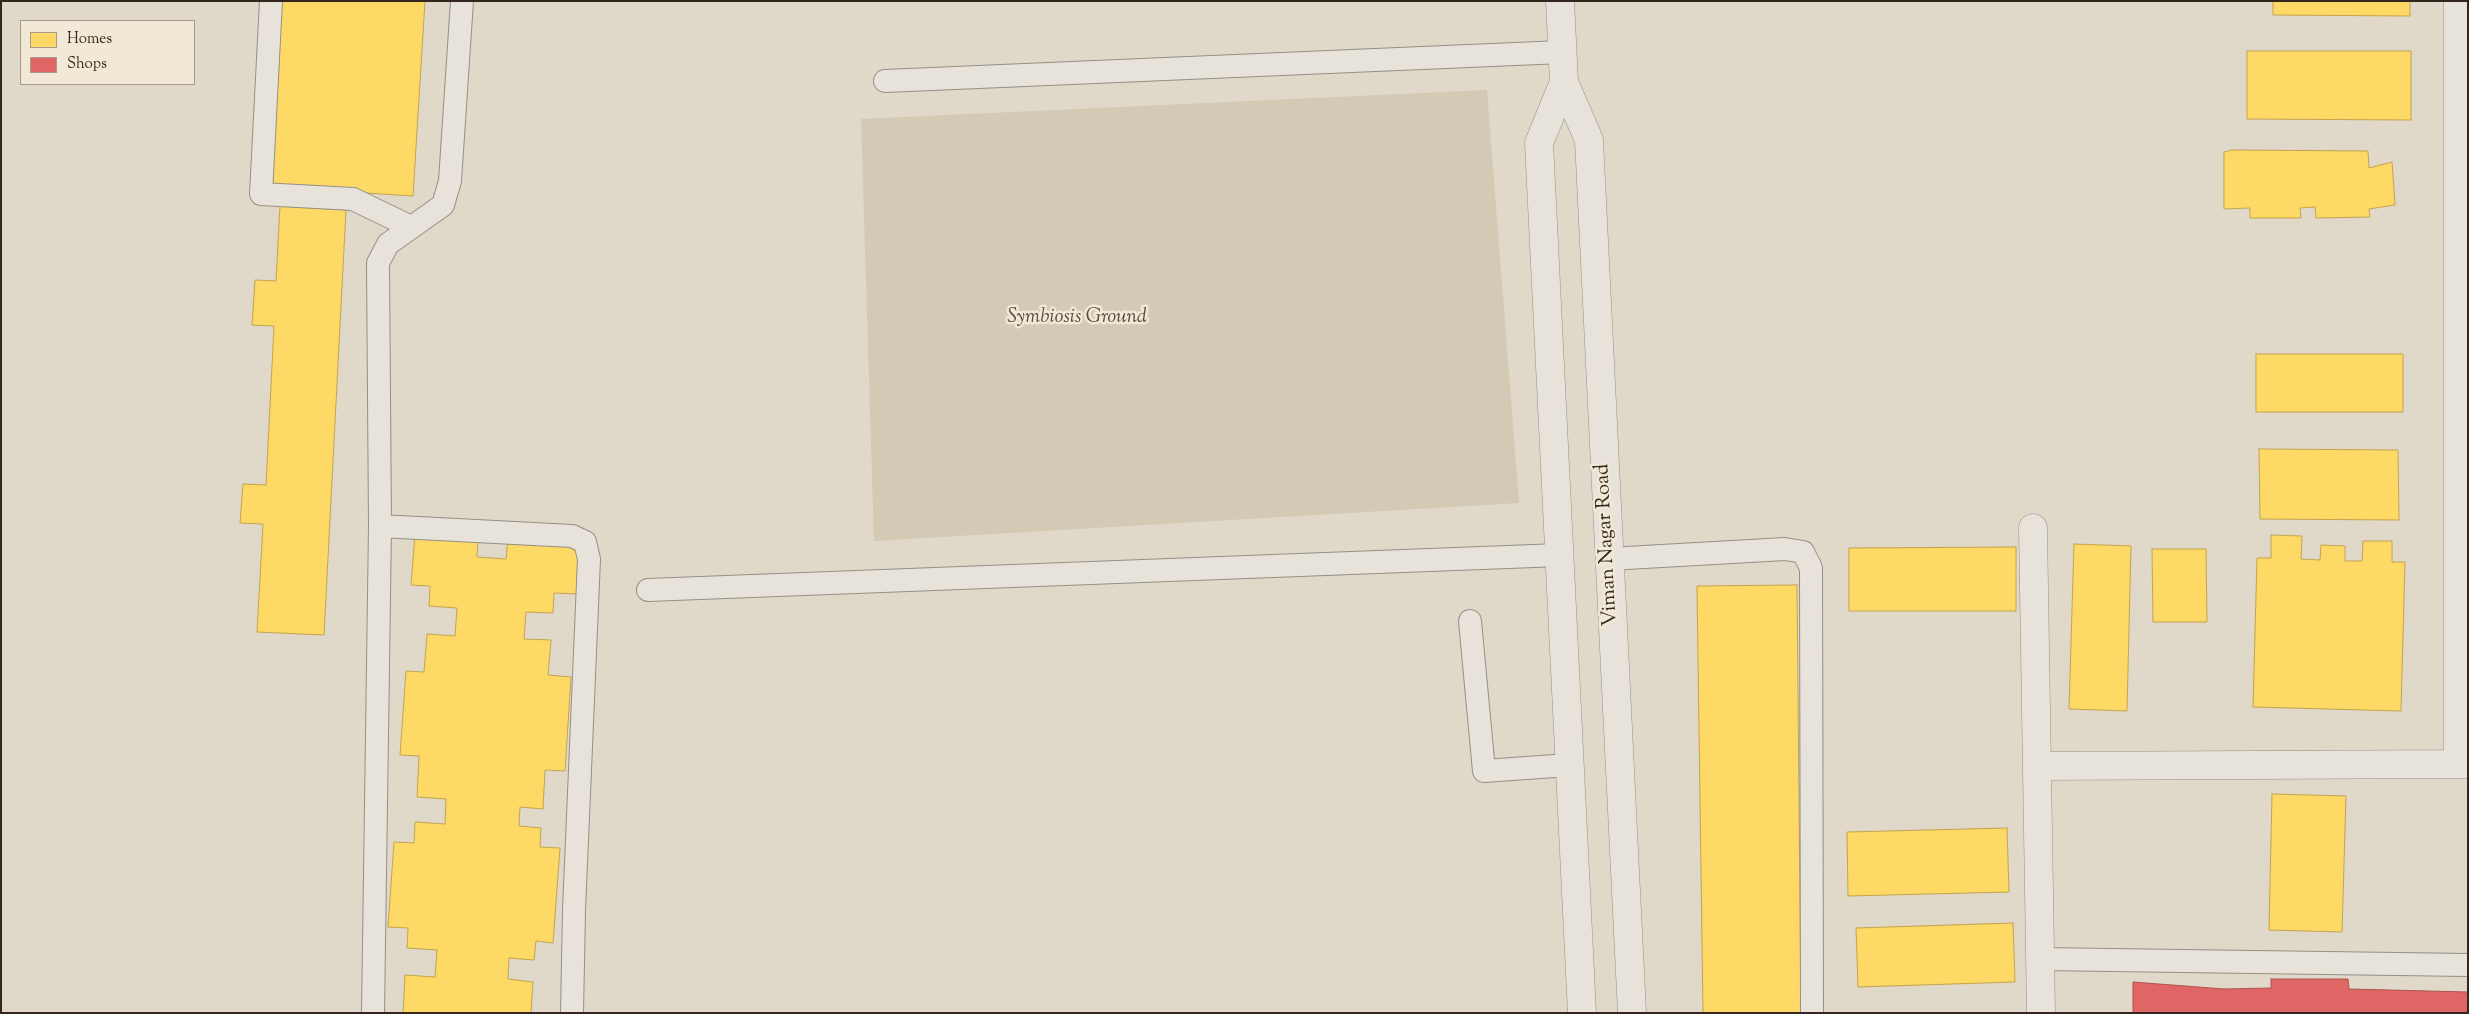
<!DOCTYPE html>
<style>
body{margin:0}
#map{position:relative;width:2469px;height:1014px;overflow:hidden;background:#e0d8c8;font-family:"Sorts Mill Goudy",serif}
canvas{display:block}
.frame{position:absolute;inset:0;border:2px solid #33261e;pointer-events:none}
.legend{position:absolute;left:20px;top:20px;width:175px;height:65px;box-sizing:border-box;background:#f1e8d5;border:1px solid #a59a8c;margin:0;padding:6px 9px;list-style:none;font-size:15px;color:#33261e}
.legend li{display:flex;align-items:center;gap:10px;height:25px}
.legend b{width:25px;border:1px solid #a59a8c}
</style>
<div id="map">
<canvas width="2469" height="1014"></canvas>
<div class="frame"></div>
<ul class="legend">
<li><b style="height:14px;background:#ffd966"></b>Homes</li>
<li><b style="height:14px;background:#e06666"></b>Shops</li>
</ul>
</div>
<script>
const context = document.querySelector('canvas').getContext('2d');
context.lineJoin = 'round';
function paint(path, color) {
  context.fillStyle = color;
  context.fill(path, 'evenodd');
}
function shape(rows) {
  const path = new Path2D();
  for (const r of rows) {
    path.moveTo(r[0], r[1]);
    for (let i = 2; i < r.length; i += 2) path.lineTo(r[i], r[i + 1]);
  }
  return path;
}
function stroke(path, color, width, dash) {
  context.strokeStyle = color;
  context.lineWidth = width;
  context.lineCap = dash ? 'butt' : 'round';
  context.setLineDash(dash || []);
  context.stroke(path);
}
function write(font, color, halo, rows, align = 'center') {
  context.font = font + ' "Sorts Mill Goudy",serif';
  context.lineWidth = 5;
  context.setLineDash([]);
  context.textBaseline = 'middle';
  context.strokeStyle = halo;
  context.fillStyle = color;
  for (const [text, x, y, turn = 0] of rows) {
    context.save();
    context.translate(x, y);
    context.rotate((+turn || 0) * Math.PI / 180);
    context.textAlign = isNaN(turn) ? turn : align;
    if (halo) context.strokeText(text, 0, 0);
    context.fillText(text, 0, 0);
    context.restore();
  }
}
const green = shape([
 [1487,90,1519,503,874,541,861,119]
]);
const homes = shape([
 [282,1,425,1,413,196,271,187,282,1],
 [2273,1,2410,1,2410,16,2273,15,2273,1],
 [2247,51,2411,51,2411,120,2247,119,2247,51],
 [2232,150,2368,151,2369,168,2392,162,2395,205,2369,209,2370,217,2316,218,2315,207,2300,208,2301,218,2250,218,2250,208,2224,209,2224,152,2232,150],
 [280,206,346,210,324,635,257,632,263,524,240,523,243,484,266,485,274,326,252,325,255,280,276,281,280,206],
 [2256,354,2403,354,2403,412,2256,412,2256,354],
 [2259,449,2398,450,2399,520,2260,519,2259,449],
 [415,534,478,538,477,557,506,559,508,540,580,545,577,594,554,593,553,613,526,612,524,639,551,640,548,675,571,677,565,771,545,770,543,809,520,807,519,826,541,828,540,847,560,848,553,943,536,941,534,960,509,958,508,979,533,982,531,1013,403,1013,405,975,435,977,437,950,407,948,408,928,388,927,394,842,414,843,415,822,445,824,446,799,417,797,419,756,400,755,406,671,424,672,427,634,455,636,457,608,429,606,430,586,411,585,415,534],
 [2271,535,2302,536,2301,559,2320,560,2321,545,2345,546,2345,561,2362,561,2363,541,2392,541,2392,562,2405,562,2401,711,2253,707,2257,558,2271,558,2271,535],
 [2074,544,2131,546,2127,711,2069,709,2074,544],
 [2016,547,2016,611,1849,611,1849,548,2016,547],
 [2152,549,2206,549,2207,622,2153,622,2152,549],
 [1797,585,1801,1013,1703,1013,1697,586,1797,585],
 [2272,794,2346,796,2342,932,2269,930,2272,794],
 [2007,828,2009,892,1848,896,1847,832,2007,828],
 [2013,923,2015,982,1858,987,1856,928,2013,923]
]);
const shops = shape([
 [2271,979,2348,979,2349,989,2468,992,2468,1013,2133,1013,2133,982,2224,989,2271,988,2271,979]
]);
const service = shape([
 [271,1,261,194,353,199,411,227],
 [462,1,450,181,443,205,388,244,378,263,380,526,572,536,585,542,589,559,574,910,572,1013],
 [885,81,1562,52],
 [1609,559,1785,549,1803,552,1811,568,1812,1013],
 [648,590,1560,555],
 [1470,621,1484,771,1569,765],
 [2040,959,2468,965],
 [373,1013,380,526]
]);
const minor = shape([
 [2033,528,2041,1013],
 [2458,764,2458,1],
 [2037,766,2468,764]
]);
const tertiary = shape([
 [1560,1,1564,82,1589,140,1632,1013],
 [1564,82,1539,143,1582,1013]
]);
const parkNames = [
 ["Symbiosis Ground",1077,319]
];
const streetNames = [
 ["Viman Nagar Road",1608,545,-93]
];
paint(green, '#d4c9b4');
paint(homes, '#ffd966');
stroke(homes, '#c2a350', 1);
paint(shops, '#e06666');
stroke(shops, '#ac5350', 1);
stroke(service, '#958f85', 24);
stroke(minor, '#958f85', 29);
stroke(tertiary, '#958f85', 29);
stroke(service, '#e7e3db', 22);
stroke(minor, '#e7e3db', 28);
stroke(tertiary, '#e7e3db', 28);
write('italic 20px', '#594c3f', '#f1e8d5', parkNames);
write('20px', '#33261e', '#f1e8d5', streetNames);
</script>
